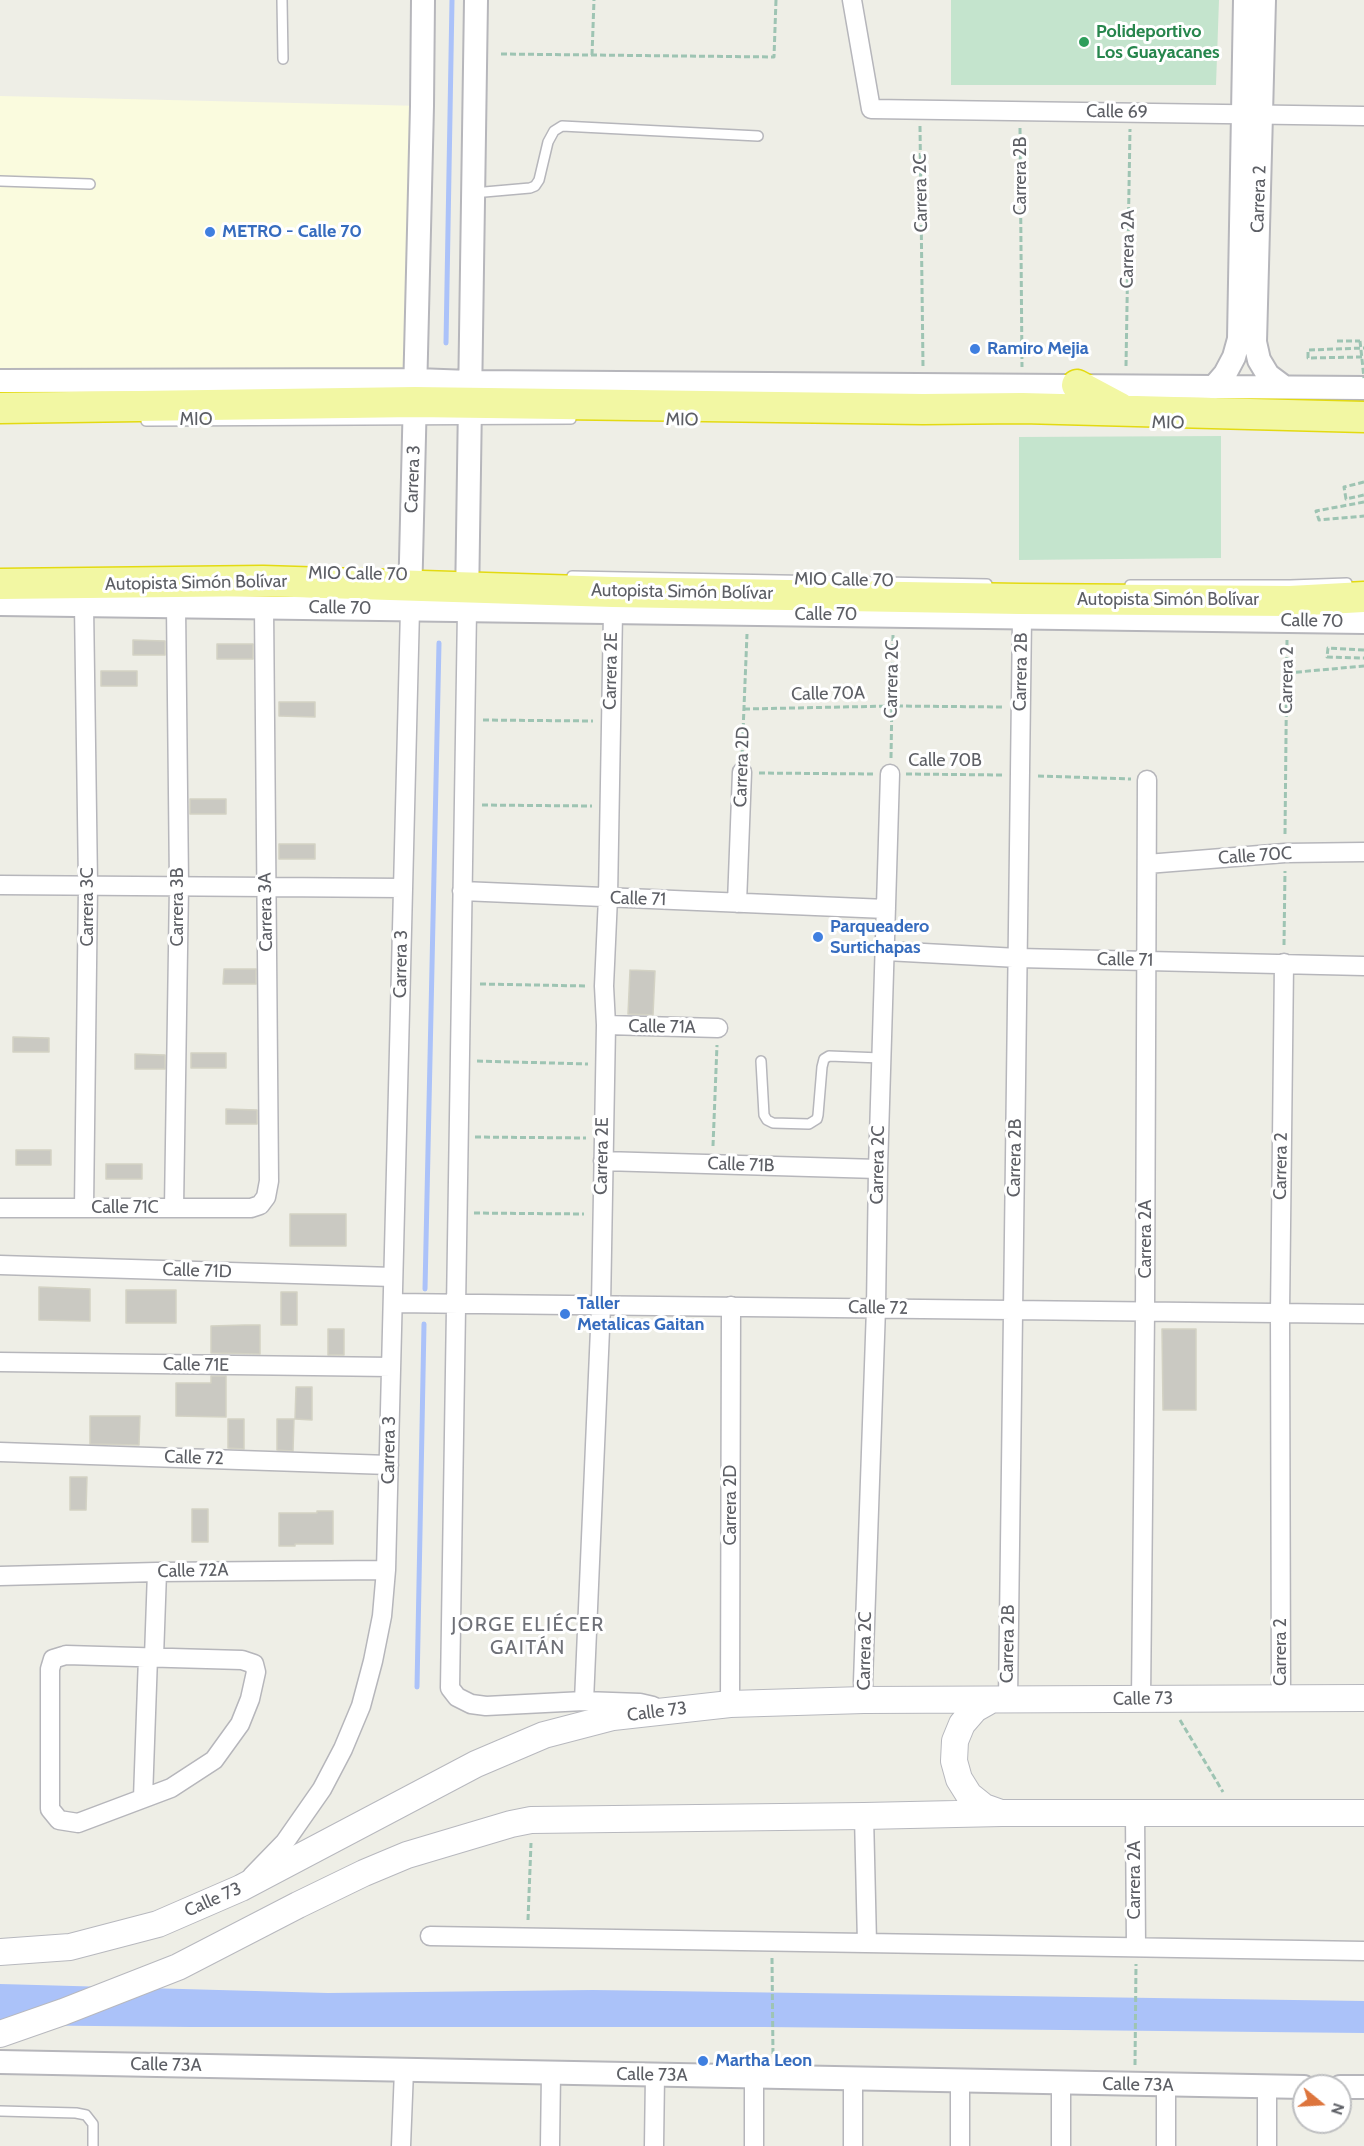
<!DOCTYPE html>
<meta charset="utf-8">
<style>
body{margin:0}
#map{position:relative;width:1364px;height:2146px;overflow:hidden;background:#eeeee6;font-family:Cabin,sans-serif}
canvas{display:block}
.north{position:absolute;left:1292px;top:2074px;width:60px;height:60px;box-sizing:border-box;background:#fff;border:2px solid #bebfc1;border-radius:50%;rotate:108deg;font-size:16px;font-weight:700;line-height:24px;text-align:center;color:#5d5f65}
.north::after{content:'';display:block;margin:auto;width:21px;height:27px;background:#dd753d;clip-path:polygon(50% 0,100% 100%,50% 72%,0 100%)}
</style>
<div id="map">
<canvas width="1364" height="2146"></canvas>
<div class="north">N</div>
</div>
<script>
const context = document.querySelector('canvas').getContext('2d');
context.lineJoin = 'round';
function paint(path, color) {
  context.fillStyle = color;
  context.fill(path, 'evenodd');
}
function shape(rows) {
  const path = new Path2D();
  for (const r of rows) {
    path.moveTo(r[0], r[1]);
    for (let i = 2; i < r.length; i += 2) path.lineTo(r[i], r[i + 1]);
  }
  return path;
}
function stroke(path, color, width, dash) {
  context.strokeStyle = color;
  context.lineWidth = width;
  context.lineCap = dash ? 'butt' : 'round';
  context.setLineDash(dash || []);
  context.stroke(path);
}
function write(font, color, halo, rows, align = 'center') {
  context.font = font + ' Cabin,sans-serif';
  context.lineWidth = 6;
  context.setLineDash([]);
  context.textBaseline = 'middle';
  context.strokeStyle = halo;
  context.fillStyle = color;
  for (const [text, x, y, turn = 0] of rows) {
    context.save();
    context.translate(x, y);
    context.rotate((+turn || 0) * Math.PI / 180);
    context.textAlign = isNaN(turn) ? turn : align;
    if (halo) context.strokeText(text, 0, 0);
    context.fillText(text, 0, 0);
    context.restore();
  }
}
const commercial = shape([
 [0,96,422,106,416,380,0,381]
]);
const green = shape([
 [951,0,1219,0,1216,85,951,85],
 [1221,436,1221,558,1019,560,1019,437]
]);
const water = shape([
 [0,1984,328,1993,593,1990,1364,2001,1364,2033,764,2027,190,2027,0,2025]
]);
const stream = shape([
 [446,343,452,0],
 [425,1289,439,643],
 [417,1687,424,1324]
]);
const building = shape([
 [133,640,165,641,165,655,133,655,133,640],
 [217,644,253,644,253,659,217,659,217,644],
 [101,671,137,671,137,686,101,686,101,671],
 [279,702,315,702,315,717,279,716,279,702],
 [190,799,226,799,226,814,190,814,190,799],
 [279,844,315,844,315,859,279,859,279,844],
 [224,969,256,969,256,984,223,984,224,969],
 [630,970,655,971,653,1015,628,1014,630,970],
 [13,1037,49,1038,49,1052,13,1052,13,1037],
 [191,1053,226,1053,226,1068,191,1068,191,1053],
 [135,1054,165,1055,165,1069,135,1069,135,1054],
 [226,1109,257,1110,257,1124,226,1124,226,1109],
 [16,1150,51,1150,51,1165,16,1165,16,1150],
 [106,1164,142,1164,142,1179,106,1179,106,1164],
 [290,1214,346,1214,346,1246,290,1246,290,1214],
 [39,1287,90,1289,90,1321,39,1320,39,1287],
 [126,1290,176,1290,176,1323,126,1323,126,1290],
 [281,1292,297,1292,297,1325,281,1325,281,1292],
 [245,1325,260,1325,260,1354,211,1353,211,1326,245,1325],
 [328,1329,344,1329,344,1355,328,1355,328,1329],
 [1162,1329,1196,1329,1196,1410,1163,1410,1162,1329],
 [211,1376,226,1376,226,1417,176,1416,176,1383,211,1383,211,1376],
 [296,1387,312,1387,312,1420,295,1419,296,1387],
 [90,1416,140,1416,139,1445,90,1444,90,1416],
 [228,1419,244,1419,244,1449,228,1448,228,1419],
 [277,1419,294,1419,293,1451,277,1450,277,1419],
 [70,1477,87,1477,86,1510,70,1510,70,1477],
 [192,1509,208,1509,208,1542,192,1542,192,1509],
 [317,1511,333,1511,333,1544,295,1544,295,1546,279,1546,279,1513,317,1513,317,1511]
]);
const path = shape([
 [501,54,774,57,776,0],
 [592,55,594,0],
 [920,126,923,366],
 [1020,128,1022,367],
 [1337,341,1360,341],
 [1362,357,1308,358,1308,350,1364,348],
 [1126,366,1130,129],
 [1364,482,1344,487,1346,499,1364,495],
 [1364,502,1316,511,1319,520,1364,516],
 [1364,650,1328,648,1327,657,1364,658],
 [1287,673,1364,666],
 [744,709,892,706,1004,707],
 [483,720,593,721],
 [742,756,747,634],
 [891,758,893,635],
 [759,773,873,774],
 [906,774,1002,775],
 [1038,776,1131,779],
 [482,805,592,806],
 [1285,834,1287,640],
 [1284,945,1285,871],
 [480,984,587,986],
 [477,1061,588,1064],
 [475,1137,586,1138],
 [713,1146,717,1045],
 [474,1213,584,1214],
 [1180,1720,1223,1792],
 [528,1920,531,1843],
 [772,1958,773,2056],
 [1135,2065,1136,1964]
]);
const service = shape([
 [282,0,283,59],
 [0,181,90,184],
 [473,193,530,188,535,186,539,180,548,142,554,131,562,126,758,136],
 [146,421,571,419],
 [572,576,987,584],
 [1130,585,1290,585,1347,583],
 [761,1061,764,1115,767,1120,773,1123,809,1124,817,1119,818,1115,822,1067,824,1059,829,1056,881,1058],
 [0,2111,76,2113,86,2115,93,2124,93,2146]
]);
const minor = shape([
 [852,0,871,109,1364,116],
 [84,605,88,885,84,1208],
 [467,610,450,1688,457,1697,471,1704,486,1706,584,1701,640,1703,653,1706],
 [1147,864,1285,853,1364,852],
 [0,885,403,888],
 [462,891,886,909],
 [737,903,742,772],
 [886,951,1018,958,1364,966],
 [606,1025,718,1028],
 [603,1161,878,1169],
 [0,1208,251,1208,260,1205,266,1197,269,1181,264,607],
 [174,1208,179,885,176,606],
 [0,1265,393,1277],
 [393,1303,1364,1314],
 [0,1362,391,1367],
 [0,1452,389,1465],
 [0,1576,157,1572,386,1570],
 [66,1655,242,1660,254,1664,256,1672,250,1699,240,1724,214,1760,171,1788,78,1823,59,1820,50,1809,50,1669,53,1659,66,1655],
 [154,1657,157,1572],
 [1281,1697,1280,1313,1284,963],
 [1008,1699,1022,617],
 [1141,1699,1145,1311,1147,780],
 [864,1700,863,1682,876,1308,878,1169,890,774],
 [584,1701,601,1306,606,1025,604,986,608,897,613,612],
 [730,1704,731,1306],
 [143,1798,148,1657],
 [1135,1813,1136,1947],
 [864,1816,867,1943],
 [252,1876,285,1842,322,1789,343,1749,361,1706,373,1661,382,1616,386,1570,410,609],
 [430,1936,1364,1951],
 [401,2146,404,2070],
 [550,2146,551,2073],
 [654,2146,655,2075],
 [754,2146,754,2077],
 [853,2146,853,2079],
 [960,2146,960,2081],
 [1061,2146,1061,2083],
 [1166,2146,1166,2085],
 [1267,2146,1267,2087]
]);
const tertiary = shape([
 [1264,0,1255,342,1259,360,1268,375,1284,387],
 [0,381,416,380,470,382,1364,388],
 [1213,388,1225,374,1234,357,1239,339,1245,0],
 [410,601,422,106,423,0],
 [467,603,476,0],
 [0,604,1364,622],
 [0,2062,1304,2087],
 [1340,2087,1364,2087]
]);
const secondary = shape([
 [991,1700,975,1709,962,1724,955,1741,954,1761,959,1779,969,1795,984,1807,998,1812],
 [0,1952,70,1947,158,1924,241,1888,476,1764,544,1735,613,1717,730,1704,864,1700,1364,1698],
 [0,2034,63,2012,178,1967,298,1905,364,1873,407,1855,511,1824,531,1820,864,1816,1002,1813,1364,1813]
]);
const trunk = shape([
 [1077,385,1120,408],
 [0,408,415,402,923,409,1022,408,1364,417],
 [0,584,263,581,613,592,1020,599,1290,601,1364,597]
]);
const pathBridge = shape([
 [1360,341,1364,378]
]);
const markers = [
 [1084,42,6,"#2e9e5b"],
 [210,232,6,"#3f7fe0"],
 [975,349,6,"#3f7fe0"],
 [818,937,6,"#3f7fe0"],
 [565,1314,6,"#3f7fe0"],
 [703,2061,6,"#3f7fe0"]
];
const leisureNames = [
 ["Polideportivo",1096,32],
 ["Los Guayacanes",1096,53]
];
const streetNames = [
 ["Calle 69",1117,112,1],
 ["Carrera 2B",1021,176,-90],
 ["Carrera 2C",921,193,-91],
 ["Carrera 2",1259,199,-88],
 ["Carrera 2A",1128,249,-89],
 ["MIO",196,420],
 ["MIO",682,420,1],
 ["MIO",1168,423,1],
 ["Carrera 3",413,479,-88],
 ["MIO Calle 70",358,574,1],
 ["MIO Calle 70",844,580,1],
 ["Autopista Simón Bolívar",196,583,-1],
 ["Autopista Simón Bolívar",682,592,1],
 ["Autopista Simón Bolívar",1168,600],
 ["Calle 70",340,608,1],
 ["Calle 70",826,615],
 ["Calle 70",1312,621,1],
 ["Carrera 2E",611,671,-89],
 ["Carrera 2B",1021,672,-89],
 ["Carrera 2C",892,679,-89],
 ["Carrera 2",1287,680,-89],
 ["Calle 70A",828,694,-1],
 ["Calle 70B",945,761],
 ["Carrera 2D",742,767,-88],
 ["Calle 70C",1255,856,-4],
 ["Calle 71",638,899,2],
 ["Carrera 3C",88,907,-90],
 ["Carrera 3B",178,907,-90],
 ["Carrera 3A",266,912,-91],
 ["Calle 71",1125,960,1],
 ["Carrera 3",401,964,-89],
 ["Calle 71A",662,1027,1],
 ["Carrera 2E",602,1156,-89],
 ["Carrera 2B",1015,1158,-89],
 ["Calle 71B",741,1165,2],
 ["Carrera 2C",878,1165,-89],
 ["Carrera 2",1281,1166,-89],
 ["Calle 71C",125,1208],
 ["Carrera 2A",1146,1239,-90],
 ["Calle 71D",197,1271,2],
 ["Calle 72",878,1308,1],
 ["Calle 71E",196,1365,1],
 ["Carrera 3",389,1450,-89],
 ["Calle 72",194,1458,2],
 ["Carrera 2D",731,1505,-90],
 ["Calle 72A",193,1571,-1],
 ["Carrera 2B",1008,1644,-89],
 ["Carrera 2C",865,1651,-89],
 ["Carrera 2",1281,1652,-90],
 ["Calle 73",1143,1699,-1],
 ["Calle 73",657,1712,-7],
 ["Carrera 2A",1135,1880,-90],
 ["Calle 73",213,1900,-24],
 ["Calle 73A",166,2065,1],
 ["Calle 73A",652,2075,1],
 ["Calle 73A",1138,2085,1]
];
const shopNames = [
 ["METRO - Calle 70",222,232],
 ["Ramiro Mejia",987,349],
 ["Parqueadero",830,927],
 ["Surtichapas",830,948],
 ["Taller",577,1304],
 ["Metalicas Gaitan",577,1325],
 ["Martha Leon",715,2061]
];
const neighbourhoodNames = [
 ["JORGE ELIÉCER",528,1625],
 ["GAITÁN",528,1648]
];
paint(commercial, '#fafbde');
paint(green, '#c4e4cd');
paint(water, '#abc2f9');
stroke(stream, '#abc2f9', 5);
paint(building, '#cac9c2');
stroke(building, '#d3d2c4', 1.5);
stroke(service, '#b6b6bb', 12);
stroke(minor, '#b6b6bb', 21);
stroke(tertiary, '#b6b6bb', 26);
stroke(secondary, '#b7b8be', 28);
stroke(trunk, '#e3da11', 33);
stroke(path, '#9ec4b3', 3, [6, 3]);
stroke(service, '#fff', 9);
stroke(minor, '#fff', 18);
stroke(tertiary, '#fff', 22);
stroke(secondary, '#fff', 26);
stroke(trunk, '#f2f7a3', 30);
stroke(pathBridge, '#9ec4b3', 3, [6, 3]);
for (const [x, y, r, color] of markers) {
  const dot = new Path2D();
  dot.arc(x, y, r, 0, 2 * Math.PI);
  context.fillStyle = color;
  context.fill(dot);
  stroke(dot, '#fff', 2);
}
write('bold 18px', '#27864d', '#fff', leisureNames, 'left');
write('18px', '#5d5f65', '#fff', streetNames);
write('bold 18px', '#366cbe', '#fff', shopNames, 'left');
context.letterSpacing = '1.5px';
write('20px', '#6e7077', '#fff', neighbourhoodNames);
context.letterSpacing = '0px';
</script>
